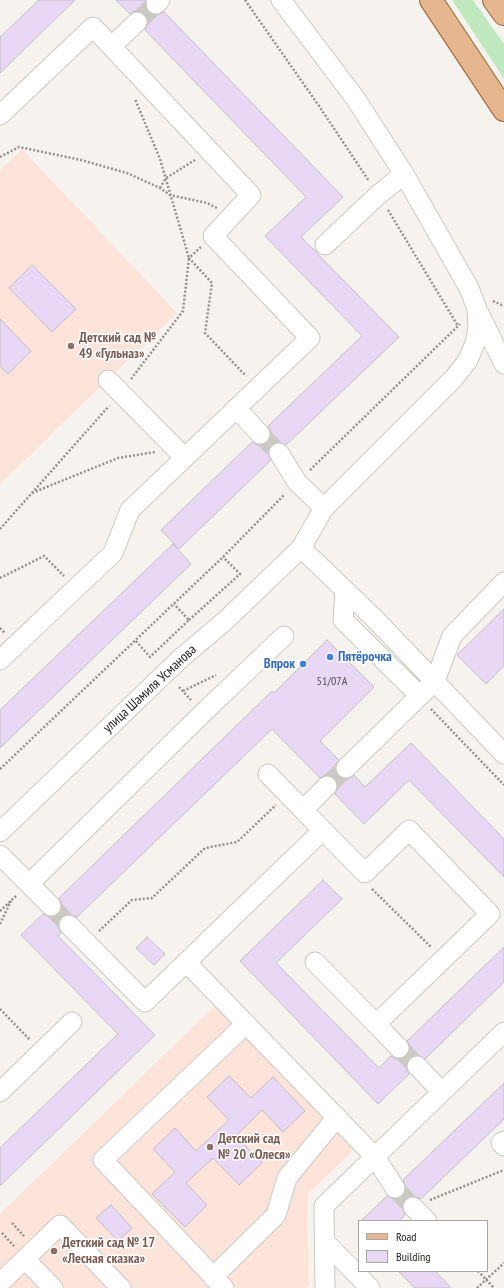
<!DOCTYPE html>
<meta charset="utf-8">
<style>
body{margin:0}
#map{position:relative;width:504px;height:1288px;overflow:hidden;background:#f6f3ee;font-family:"PT Sans Narrow",sans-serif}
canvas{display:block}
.legend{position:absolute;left:358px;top:1220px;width:130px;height:52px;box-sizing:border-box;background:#fff;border:1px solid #a7a7a6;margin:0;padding:5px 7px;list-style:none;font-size:12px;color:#232220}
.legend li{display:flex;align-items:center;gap:8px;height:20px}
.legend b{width:20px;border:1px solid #a7a7a6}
</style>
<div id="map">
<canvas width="504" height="1288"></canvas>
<ul class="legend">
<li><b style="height:5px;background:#e6b78e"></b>Road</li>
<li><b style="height:11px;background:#e9d7f6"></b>Building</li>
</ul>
</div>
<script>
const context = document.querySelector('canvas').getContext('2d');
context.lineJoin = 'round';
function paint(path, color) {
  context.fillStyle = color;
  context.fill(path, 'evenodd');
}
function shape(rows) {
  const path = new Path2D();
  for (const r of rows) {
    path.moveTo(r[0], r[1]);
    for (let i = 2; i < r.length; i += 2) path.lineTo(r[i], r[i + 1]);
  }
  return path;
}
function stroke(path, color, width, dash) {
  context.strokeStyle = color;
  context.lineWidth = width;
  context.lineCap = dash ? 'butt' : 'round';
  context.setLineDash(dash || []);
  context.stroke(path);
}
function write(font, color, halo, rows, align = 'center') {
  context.font = font + ' "PT Sans Narrow",sans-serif';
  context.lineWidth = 3;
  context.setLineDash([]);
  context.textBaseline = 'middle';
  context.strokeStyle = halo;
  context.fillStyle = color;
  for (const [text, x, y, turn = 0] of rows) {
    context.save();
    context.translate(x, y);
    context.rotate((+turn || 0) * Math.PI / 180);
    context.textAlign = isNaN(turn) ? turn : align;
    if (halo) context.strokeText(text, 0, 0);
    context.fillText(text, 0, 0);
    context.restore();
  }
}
const education = shape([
 [22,149,177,313,0,484,0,171],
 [226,995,352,1141,351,1153,307,1195,309,1285,306,1288,0,1288,0,1214]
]);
const green = shape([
 [452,0,473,0,504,44,504,79]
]);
const building = shape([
 [39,0,75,0,0,73,0,37,39,0],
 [116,0,146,0,145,6,149,12,153,14,158,15,164,12,343,197,301,237,399,337,286,445,279,442,273,444,269,448,268,453,271,460,179,549,161,530,252,442,257,445,262,445,268,442,270,438,271,432,268,426,362,336,265,236,306,197,145,30,147,25,148,20,145,14,140,11,134,11,130,14,116,0],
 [32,265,76,309,52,332,9,288,32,265],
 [0,319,31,351,8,374,0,366,0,319],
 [173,544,191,564,0,748,0,710,173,544],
 [504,609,504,666,486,684,457,655,504,609],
 [327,640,374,687,320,741,339,760,335,765,335,771,338,775,343,778,348,779,354,775,365,787,411,743,504,839,504,877,409,780,364,824,335,794,338,788,337,783,335,779,329,775,325,775,320,778,272,729,77,917,72,915,67,914,61,917,58,922,58,927,61,933,58,936,155,1035,0,1186,0,1148,118,1034,21,935,43,914,49,917,54,916,58,914,62,908,61,903,59,898,272,691,274,693,327,640],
 [323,880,342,899,276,963,379,1068,391,1056,396,1059,401,1059,407,1056,410,1051,410,1046,407,1041,504,947,504,982,425,1059,420,1056,415,1055,409,1058,406,1063,406,1068,409,1074,378,1104,240,961,323,880],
 [147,937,165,954,154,965,136,948,147,937],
 [229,1076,251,1098,273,1077,305,1111,283,1132,262,1110,236,1136,262,1163,239,1185,213,1158,186,1183,207,1205,185,1227,152,1194,175,1172,153,1149,175,1128,196,1151,229,1120,207,1097,229,1076],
 [504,1083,504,1119,421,1199,415,1196,410,1197,406,1199,402,1205,403,1210,405,1215,399,1221,361,1221,387,1196,395,1199,401,1197,405,1193,406,1188,403,1180,504,1083],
 [111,1205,132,1228,118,1241,96,1218,111,1205],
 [398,1271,435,1271,451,1288,415,1288,398,1271]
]);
const minorTunnel = shape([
 [137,22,156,4],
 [260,434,279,453],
 [327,786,346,768],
 [51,906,69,925],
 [399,1048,417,1066],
 [395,1188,413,1207]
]);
const path = shape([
 [245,0,319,106,369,181],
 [0,157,19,147,81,160,127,173,160,188,170,195,207,203,217,208],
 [160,188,166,178,195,160],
 [388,210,458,326],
 [201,247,189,258,212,283,205,333,246,376],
 [493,301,504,306],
 [131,379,183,311,189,258,160,159,135,99],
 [310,470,460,324],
 [32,493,118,458,155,452],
 [0,529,109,406],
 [0,578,44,556,64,576],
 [189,620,240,574,223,557],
 [0,628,5,633],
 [136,641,150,657,189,620,174,604],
 [179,687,191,700],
 [183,691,216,675],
 [431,709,504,785],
 [0,769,223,557,285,494],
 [372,889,431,947],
 [0,911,16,896],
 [0,924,11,901],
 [99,931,132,900,152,898,205,848,237,842,276,805],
 [0,1009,30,1040],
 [430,1200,504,1170],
 [12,1223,24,1236],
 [2,1233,14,1246],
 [478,1271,494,1288],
 [477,1288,504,1263]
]);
const minor = shape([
 [156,4,160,0],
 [112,46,137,22],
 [0,115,93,27,251,195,213,236,310,338,130,510,113,553,0,660],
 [325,245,378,195,404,174],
 [479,313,504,364],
 [108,380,184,457],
 [236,408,260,434],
 [279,453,297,482,324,508],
 [301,548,373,617,504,754],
 [345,590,343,620,420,696],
 [346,768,435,681,452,636,504,582],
 [268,774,303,810],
 [0,832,180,659,226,620,301,548,324,508,454,378,468,360,475,343,478,328,477,309,469,288,404,174,355,98,281,0],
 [0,855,51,906],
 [29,884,204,712,284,636],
 [69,925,145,1002,323,830],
 [186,962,375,1157,395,1188],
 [315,962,376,1024,490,914,409,830,365,873,303,810,327,786],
 [376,1024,399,1048],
 [417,1066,442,1092],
 [0,1092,72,1022],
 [504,1141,501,1143,504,1146],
 [413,1207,427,1221],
 [325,1242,370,1288],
 [25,1259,53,1288],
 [213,1277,276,1215,287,1178,337,1117],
 [0,1283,60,1225,121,1288],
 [224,1288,103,1160,246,1024],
 [325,1288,324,1206,504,1032]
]);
const major = shape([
 [431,0,504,110],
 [494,0,504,14]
]);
const markers = [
 [71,346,4,"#8d6e63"],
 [330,657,4,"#3f7fe0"],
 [303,664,4,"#3f7fe0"],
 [210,1147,4,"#8d6e63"],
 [54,1251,4,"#8d6e63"]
];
const numberNames = [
 ["51/07А",332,682]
];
const educationNames = [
 ["Детский сад №",79,338],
 ["49 «Гульназ»",79,354],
 ["Детский сад",218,1139],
 ["№ 20 «Олеся»",218,1155],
 ["Детский сад № 17",62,1243],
 ["«Лесная сказка»",62,1259]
];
const shopNames = [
 ["Пятёрочка",338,657],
 ["Впрок",295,664,"right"]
];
const streetNames = [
 ["улица Шамиля Усманова",150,689,-43]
];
paint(education, '#fce4da');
paint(green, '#c0e9c0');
paint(building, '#e9d7f6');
stroke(building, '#c2bec4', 1);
stroke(minorTunnel, '#ccc9c5', 19, [19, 10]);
stroke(minor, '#ccc9c3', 21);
stroke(major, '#976436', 24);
stroke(path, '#93918e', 2.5, [2, 2]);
stroke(minor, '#fff', 19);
stroke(major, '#e6b78e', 22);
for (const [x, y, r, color] of markers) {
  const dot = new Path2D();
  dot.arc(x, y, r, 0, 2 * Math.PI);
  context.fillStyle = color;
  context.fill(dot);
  stroke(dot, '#fff', 1.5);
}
write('12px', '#544f56', null, numberNames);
write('bold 14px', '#785e54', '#fff', educationNames, 'left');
write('bold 14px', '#366cbe', '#fff', shopNames, 'left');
write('14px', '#232220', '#fff', streetNames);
</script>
